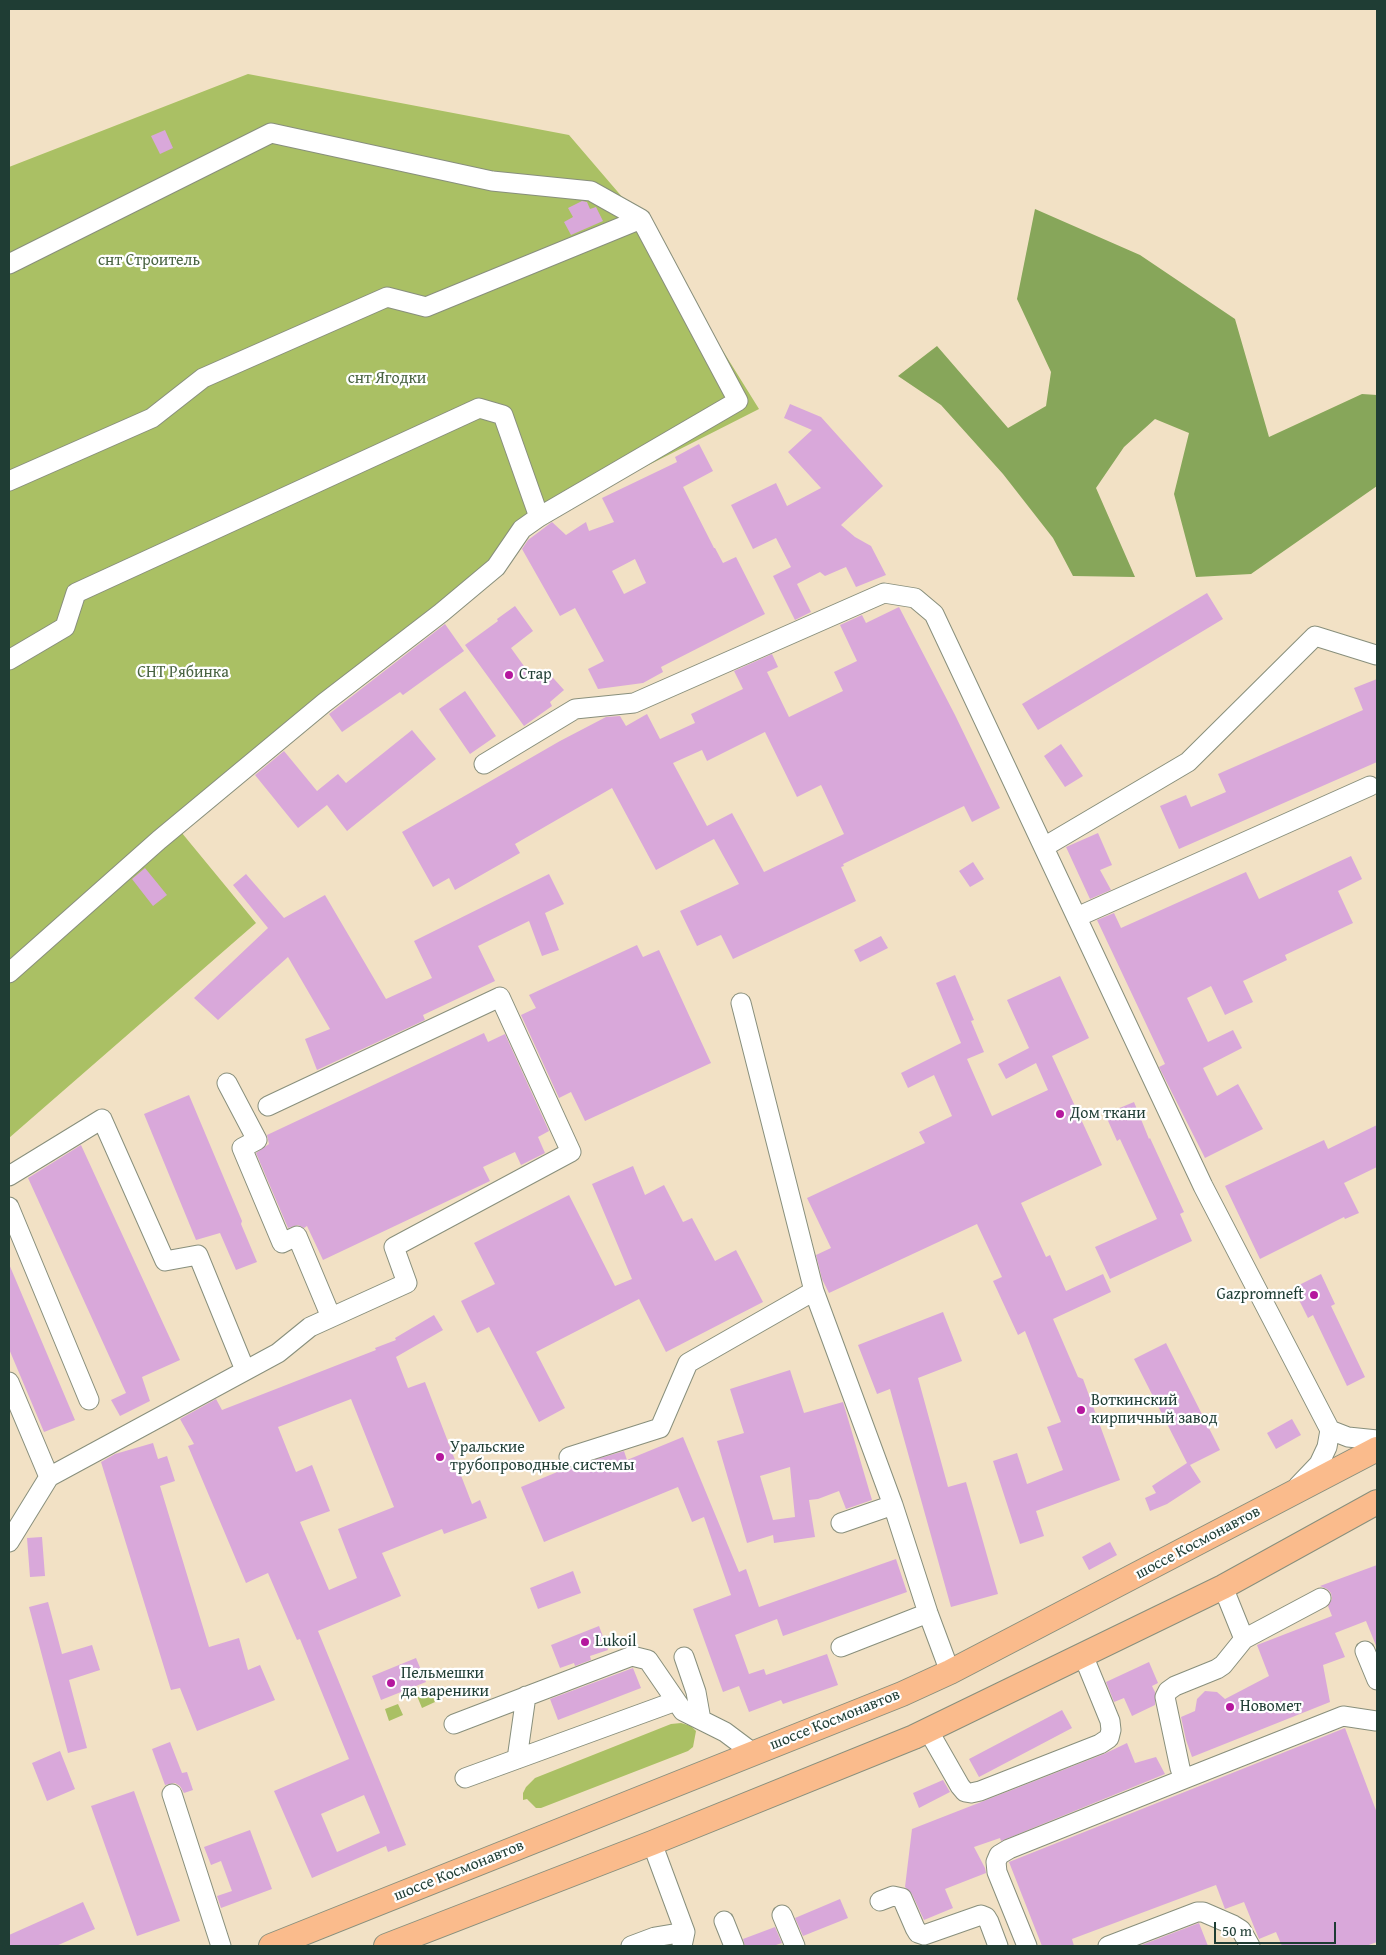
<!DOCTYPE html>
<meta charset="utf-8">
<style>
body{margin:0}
#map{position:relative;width:1386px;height:1955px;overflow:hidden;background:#f2e1c5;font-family:"Gentium Book Plus",serif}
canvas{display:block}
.frame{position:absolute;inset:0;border:10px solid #1f3d34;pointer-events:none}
.scale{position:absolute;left:1214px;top:1922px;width:122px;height:22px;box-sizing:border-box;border:2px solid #1f3d34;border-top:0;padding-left:6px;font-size:15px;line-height:18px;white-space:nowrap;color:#1f3d34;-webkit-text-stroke:4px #fff;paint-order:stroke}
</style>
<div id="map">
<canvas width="1386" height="1955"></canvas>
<div class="frame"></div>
<div class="scale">50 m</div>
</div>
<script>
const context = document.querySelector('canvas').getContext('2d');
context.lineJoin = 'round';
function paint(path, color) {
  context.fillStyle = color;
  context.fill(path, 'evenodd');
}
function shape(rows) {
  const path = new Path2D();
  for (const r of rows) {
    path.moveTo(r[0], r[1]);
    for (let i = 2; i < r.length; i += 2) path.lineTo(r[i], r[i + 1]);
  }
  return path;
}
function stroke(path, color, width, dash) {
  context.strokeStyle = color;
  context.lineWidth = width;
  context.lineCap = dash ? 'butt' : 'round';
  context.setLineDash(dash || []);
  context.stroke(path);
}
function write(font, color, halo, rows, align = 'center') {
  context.font = font + ' "Gentium Book Plus",serif';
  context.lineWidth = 4.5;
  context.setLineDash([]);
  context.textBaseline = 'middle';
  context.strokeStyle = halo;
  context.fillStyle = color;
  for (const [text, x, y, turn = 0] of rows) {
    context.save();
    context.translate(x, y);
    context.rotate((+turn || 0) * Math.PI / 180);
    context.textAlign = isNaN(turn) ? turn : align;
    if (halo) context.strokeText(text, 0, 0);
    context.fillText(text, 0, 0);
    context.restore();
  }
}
const green = shape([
 [248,74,569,135,641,219,759,409,552,514,177,827,256,923,9,1138,9,167],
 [430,1690,435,1702,422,1708,417,1696],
 [398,1704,403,1715,389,1721,385,1709],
 [681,1723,691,1726,696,1731,693,1747,688,1751,541,1808,536,1808,527,1799,523,1800,523,1793,526,1787,535,1778,671,1724]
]);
const forest = shape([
 [1035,209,1140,255,1235,319,1269,437,1362,394,1377,395,1377,486,1251,574,1196,577,1174,494,1189,433,1155,419,1124,447,1096,488,1135,577,1073,576,1053,538,1003,474,941,405,898,376,937,346,1008,428,1046,406,1051,372,1017,299]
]);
const building = shape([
 [165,130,173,148,160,154,151,136],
 [582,201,587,202,590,209,596,207,603,221,571,235,564,222,573,217,568,208],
 [790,404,821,417,883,486,841,525,855,537,871,546,886,575,856,587,846,567,825,576,820,572,797,584,811,612,795,620,773,576,791,567,776,538,753,549,731,505,776,483,787,506,821,488,788,452,812,430,784,418],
 [699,444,713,471,683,487,714,548,715,548,723,563,736,557,765,614,661,667,663,672,643,683,598,689,588,669,604,661,575,608,560,616,522,549,528,540,552,522,566,535,586,522,589,531,614,522,602,498,677,462,675,457],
 [635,559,646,583,624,594,612,571],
 [1207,593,1223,619,1038,730,1022,704],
 [515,606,533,631,511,648,534,680,546,670,564,690,550,702,552,706,524,726,465,645,498,621,497,619],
 [899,607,955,715,1000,808,972,822,964,806,843,864,844,866,841,867,856,901,733,959,721,935,697,946,680,911,739,884,714,839,656,870,612,788,515,844,520,853,455,890,449,878,433,887,402,832,560,741,606,717,620,716,626,726,647,714,660,739,695,723,691,714,743,689,734,671,772,654,778,667,767,672,789,717,843,691,834,672,857,661,840,625,862,615,866,623],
 [765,732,797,797,821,785,844,834,764,872,732,813,707,826,673,763,702,750,707,761],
 [445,624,464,651,403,695,400,692,342,732,329,714],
 [1377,679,1377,762,1179,849,1160,806,1186,795,1191,807,1226,792,1218,774,1363,710,1354,688],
 [465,691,496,736,470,754,439,709],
 [412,730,436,759,347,831,327,805,298,828,255,775,284,751,317,791,338,774,346,783],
 [1061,744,1083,776,1065,787,1044,756],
 [1098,833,1112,865,1100,870,1111,890,1090,899,1066,847],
 [1351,856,1362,879,1338,891,1353,923,1285,955,1287,960,1243,981,1253,1002,1225,1015,1211,986,1187,998,1208,1042,1233,1030,1242,1048,1203,1068,1217,1096,1238,1084,1263,1129,1205,1158,1159,1067,1165,1064,1097,920,1114,913,1121,928,1246,872,1259,899],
 [973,862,984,879,970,887,959,871],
 [145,868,167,895,153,906,132,879],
 [246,874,284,918,325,895,386,999,432,978,414,941,549,874,564,904,545,913,559,950,542,956,529,921,478,946,495,981,423,1015,425,1020,317,1070,305,1039,330,1029,288,957,218,1020,194,998,268,928,233,885],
 [881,936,888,948,860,962,854,950],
 [637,945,643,957,659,950,711,1063,585,1121,571,1092,559,1098,521,1015,536,1008,529,995],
 [955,975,974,1020,971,1021,984,1052,967,1059,992,1116,1048,1090,1036,1063,1006,1079,998,1064,1029,1048,1007,1000,1060,976,1089,1038,1052,1056,1102,1165,1021,1203,1046,1257,1050,1255,1066,1291,1103,1274,1111,1292,1053,1319,1078,1377,1083,1379,1120,1480,1036,1511,1044,1536,1020,1544,993,1461,1017,1453,1027,1484,1063,1470,1047,1427,1061,1422,1025,1331,1018,1335,993,1281,1002,1277,977,1224,829,1293,822,1279,816,1255,831,1248,807,1198,925,1143,919,1132,952,1116,934,1075,908,1088,901,1073,961,1043,936,983],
 [484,1033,488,1042,505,1034,549,1131,538,1137,545,1153,521,1165,515,1152,483,1167,490,1181,323,1260,307,1226,304,1228,298,1225,288,1228,256,1153,269,1144,267,1135],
 [189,1095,242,1221,241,1224,257,1262,236,1270,220,1233,196,1240,144,1114],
 [1134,1102,1149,1139,1150,1138,1184,1212,1180,1214,1192,1241,1110,1279,1095,1247,1157,1219,1120,1139,1117,1141,1105,1114],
 [1377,1125,1377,1167,1344,1183,1359,1213,1345,1219,1344,1217,1260,1259,1225,1186,1324,1140,1328,1149],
 [81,1145,180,1360,142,1377,150,1401,120,1416,111,1400,126,1393,28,1178],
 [633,1166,645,1195,664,1185,683,1222,692,1218,715,1261,736,1250,763,1302,666,1352,639,1299,536,1352,565,1408,539,1422,489,1327,477,1333,461,1301,495,1284,474,1243,569,1195,615,1286,632,1279,592,1184],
 [9,1264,75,1420,44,1432,9,1349],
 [1321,1274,1335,1304,1331,1306,1365,1377,1347,1386,1313,1315,1308,1318,1293,1288],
 [943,1312,962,1361,918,1378,948,1487,966,1482,998,1594,951,1607,890,1389,877,1394,858,1345],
 [434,1315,443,1330,396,1357,408,1388,425,1382,472,1504,480,1500,487,1518,444,1534,442,1529,382,1553,401,1596,318,1631,406,1845,388,1852,386,1846,312,1878,274,1791,349,1759,300,1639,297,1640,268,1573,246,1583,188,1446,194,1444,180,1419,216,1399,222,1410,376,1350,375,1348,396,1340,395,1338],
 [351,1399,394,1507,338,1529,357,1578,329,1590,300,1522,330,1511,312,1465,296,1472,278,1427],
 [364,1795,380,1833,337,1852,321,1814],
 [1166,1343,1220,1450,1190,1465,1201,1482,1167,1504,1150,1511,1145,1498,1156,1493,1152,1486,1187,1463,1134,1359],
 [790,1370,804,1413,843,1402,872,1500,846,1509,839,1491,818,1499,809,1500,815,1537,774,1543,773,1535,747,1543,717,1441,744,1433,730,1389],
 [790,1467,795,1517,773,1520,760,1476],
 [1292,1419,1301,1435,1276,1449,1267,1433],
 [683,1437,739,1572,746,1569,759,1607,896,1559,907,1592,783,1636,777,1619,735,1635,749,1674,764,1669,766,1675,827,1654,838,1685,783,1704,781,1700,749,1712,739,1686,723,1692,693,1609,731,1595,704,1517,692,1522,678,1487,544,1542,521,1487,567,1468,624,1451,627,1460],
 [153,1443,158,1459,167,1456,175,1481,160,1486,209,1647,239,1638,248,1670,260,1665,275,1700,197,1731,180,1688,171,1690,101,1462,115,1454],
 [42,1537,45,1576,30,1577,27,1538],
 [1110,1542,1117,1555,1089,1570,1082,1557],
 [1377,1565,1377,1648,1366,1621,1335,1633,1345,1657,1323,1665,1330,1702,1192,1757,1186,1740,1181,1717,1195,1711,1197,1699,1205,1691,1217,1692,1225,1699,1269,1676,1257,1645,1332,1616,1328,1606,1332,1599,1331,1593,1327,1589,1320,1586],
 [573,1571,581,1593,538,1609,530,1588],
 [48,1602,62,1654,92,1645,100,1670,69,1680,87,1748,68,1753,29,1607],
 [599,1626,608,1650,590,1656,591,1660,575,1666,574,1663,560,1668,551,1645],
 [416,1658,426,1682,381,1700,372,1676],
 [1149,1662,1158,1683,1152,1686,1155,1692,1155,1705,1132,1716,1124,1698,1114,1702,1106,1682],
 [633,1668,641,1688,558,1720,550,1699],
 [1062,1710,1072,1728,979,1777,969,1759],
 [1345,1728,1377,1813,1377,1942,1366,1946,1282,1946,1276,1932,1259,1939,1244,1902,1225,1909,1216,1885,1072,1939,1074,1946,1042,1946,1009,1862],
 [170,1742,182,1773,187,1772,193,1790,184,1793,180,1786,175,1783,165,1785,152,1749],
 [1127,1743,1135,1763,1156,1757,1165,1774,1001,1841,1000,1838,974,1847,985,1868,986,1873,945,1889,953,1908,924,1920,912,1894,905,1887,912,1829,1104,1754],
 [60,1751,75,1789,47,1801,32,1763],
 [943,1780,950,1792,919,1808,913,1793],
 [134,1791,180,1921,137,1936,91,1806],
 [250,1830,272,1889,221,1908,217,1896,232,1891,221,1861,211,1865,204,1847],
 [840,1899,848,1918,803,1936,795,1918],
 [83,1902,95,1929,56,1946,9,1946,9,1935],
 [1199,1923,1208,1946,1139,1946],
 [775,1927,782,1943,773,1946,745,1946,743,1939]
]);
const minor = shape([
 [9,264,271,133,492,181,591,191,641,219,738,401,539,517,522,529,496,567,441,613,324,703,159,840,9,973],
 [9,481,152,418,203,378,387,297,426,307,641,219],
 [9,660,65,627,76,593,479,408,503,415,539,517],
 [484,764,575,709,634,703,884,593,915,598,934,614,1203,1186,1330,1430,1327,1447,1319,1464,1298,1486],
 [1044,847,1188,762,1315,636,1376,655],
 [1077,917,1370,786],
 [741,1003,814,1291],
 [227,1083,257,1140,242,1148,282,1243,297,1236,331,1317],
 [9,1176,102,1119,165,1261,198,1255,245,1370],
 [9,1207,89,1400],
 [9,1382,49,1477,9,1542],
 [1330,1430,1348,1437,1377,1440],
 [569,1457,660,1428,688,1363,814,1291,893,1505,841,1523],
 [49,1477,278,1353,310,1327,407,1283,394,1247,571,1152,500,997,268,1106],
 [893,1505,928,1613,950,1672],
 [1244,1639,1321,1598],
 [841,1647,928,1613],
 [1365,1651,1377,1680],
 [684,1657,696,1692,701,1720],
 [454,1724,632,1656,648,1660,683,1711,725,1732,753,1753],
 [928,1730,960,1786,965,1792,971,1793,980,1791,1100,1744,1109,1738,1111,1730,1110,1721,1083,1655],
 [517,1759,526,1696],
 [465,1778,676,1701],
 [1184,1779,1343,1716,1376,1721],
 [172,1794,221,1946],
 [652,1843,685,1932,682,1946],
 [880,1901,893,1896,902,1898,915,1928,918,1933,924,1935,981,1915,986,1917,989,1922,998,1946],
 [782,1915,795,1946],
 [724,1921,734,1946],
 [631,1946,655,1937,685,1932],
 [1027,1946,997,1872,996,1862,999,1855,1009,1849,1184,1779,1180,1768,1165,1697,1168,1691,1175,1686,1217,1669,1223,1665,1244,1639,1223,1587],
 [1108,1946,1197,1912,1203,1912,1233,1925,1241,1930,1250,1946]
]);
const major = shape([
 [271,1946,902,1694,950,1672,1377,1449],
 [386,1946,652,1843,914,1737,1223,1587,1377,1502]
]);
const markers = [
 [509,675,5,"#b5179e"],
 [1060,1114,5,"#b5179e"],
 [1314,1295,5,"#b5179e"],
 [1081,1410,5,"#b5179e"],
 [440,1457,5,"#b5179e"],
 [585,1642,5,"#b5179e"],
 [391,1683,5,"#b5179e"],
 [1230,1707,5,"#b5179e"]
];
const parkNames = [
 ["снт Строитель",149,261],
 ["снт Ягодки",387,379],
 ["СНТ Рябинка",183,673]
];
const poiNames = [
 ["Стар",519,675],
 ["Дом ткани",1070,1114],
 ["Gazpromneft",1304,1295,"right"],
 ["Воткинский",1091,1401],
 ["кирпичный завод",1091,1419],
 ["Уральские",450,1448],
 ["трубопроводные системы",450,1466],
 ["Lukoil",595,1642],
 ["Пельмешки",401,1674],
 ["да вареники",401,1692],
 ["Новомет",1240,1707]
];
const streetNames = [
 ["шоссе Космонавтов",1198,1543,-28],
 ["шоссе Космонавтов",835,1720,-22],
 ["шоссе Космонавтов",459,1871,-22]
];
paint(green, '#aac064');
paint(forest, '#87a65a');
paint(building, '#d9a8da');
stroke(minor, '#888f7c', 21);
stroke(major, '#888f7c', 26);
stroke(minor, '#fff', 19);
stroke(major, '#fabb8c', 24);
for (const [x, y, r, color] of markers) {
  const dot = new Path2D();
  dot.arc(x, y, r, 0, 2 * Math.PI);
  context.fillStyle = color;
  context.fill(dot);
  stroke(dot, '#fff', 2);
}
write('16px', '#496442', '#fff', parkNames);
write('16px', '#1f3d34', '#fff', poiNames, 'left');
write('16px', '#1f3d34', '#fff', streetNames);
</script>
